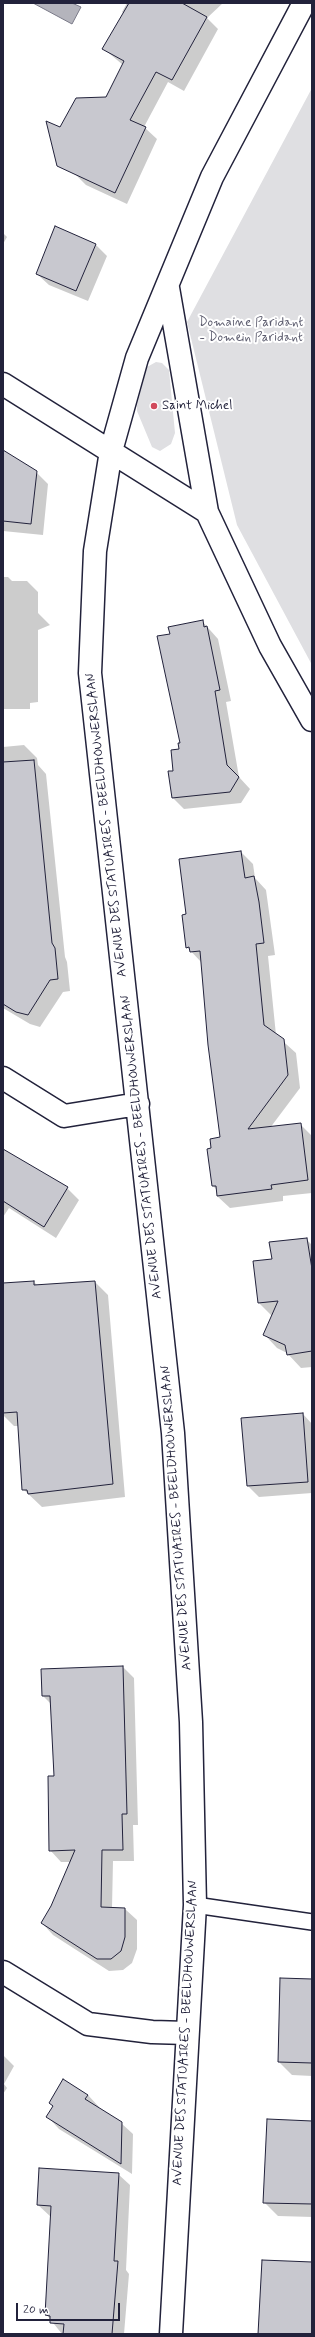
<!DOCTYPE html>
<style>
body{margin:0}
#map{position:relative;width:315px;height:2337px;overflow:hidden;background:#fff;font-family:Mynerve,sans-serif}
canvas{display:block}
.frame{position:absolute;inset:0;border:4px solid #22223b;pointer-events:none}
.scale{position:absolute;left:16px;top:2303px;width:104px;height:18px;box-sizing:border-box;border:2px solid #22223b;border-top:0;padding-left:5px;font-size:12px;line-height:14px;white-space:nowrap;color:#22223b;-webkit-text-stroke:3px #fff;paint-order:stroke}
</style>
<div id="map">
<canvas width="315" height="2337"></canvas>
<div class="frame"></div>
<div class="scale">20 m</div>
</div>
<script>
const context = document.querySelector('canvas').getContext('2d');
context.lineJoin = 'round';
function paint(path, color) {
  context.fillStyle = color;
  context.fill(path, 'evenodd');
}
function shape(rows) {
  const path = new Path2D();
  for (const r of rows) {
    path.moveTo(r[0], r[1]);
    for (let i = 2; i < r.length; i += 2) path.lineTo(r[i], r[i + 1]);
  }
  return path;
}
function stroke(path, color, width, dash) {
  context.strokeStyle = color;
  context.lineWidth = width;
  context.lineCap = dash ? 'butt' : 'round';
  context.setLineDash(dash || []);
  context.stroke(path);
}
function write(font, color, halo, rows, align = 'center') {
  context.font = font + ' Mynerve,sans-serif';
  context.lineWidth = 4;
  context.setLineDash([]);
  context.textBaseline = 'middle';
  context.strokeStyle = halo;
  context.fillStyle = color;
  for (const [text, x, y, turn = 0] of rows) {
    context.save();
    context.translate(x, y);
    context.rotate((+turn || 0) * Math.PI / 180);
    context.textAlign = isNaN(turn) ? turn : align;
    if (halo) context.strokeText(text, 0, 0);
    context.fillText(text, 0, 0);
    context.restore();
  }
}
const green = shape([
 [312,88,312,665,237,525,187,322],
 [156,362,162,363,169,370,175,433,171,444,160,451,152,447,137,411,137,405,147,367]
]);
const water = shape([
 [33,3,72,3,81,7,72,24,33,3]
]);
const shadow = shape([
 [127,3,223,3,207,18,218,29,184,91,168,82,144,127,157,139,127,204,86,185,74,173,105,98,123,65,104,49,124,14,122,12],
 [3,233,7,237,3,244],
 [95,244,107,256,88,301,49,285,37,274],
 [3,451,36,472,48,484,43,535,3,531],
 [3,577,8,577,12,581,27,581,38,592,38,613,50,625,38,630,38,702,30,703,30,709,3,709],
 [202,621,218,639,231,701,226,702,239,777,250,789,241,803,184,809,173,798,174,772,181,744,171,635],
 [24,745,37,758,38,765,46,774,65,957,67,962,70,991,63,992,40,1027,30,1024,3,1008,3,747],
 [241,852,253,864,255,878,266,890,275,955,268,956,276,1035,296,1053,300,1088,270,1128,300,1124,312,1136,312,1193,283,1196,283,1201,230,1208,217,1196,217,1190,213,1186,212,1149,221,1138,202,963,187,947,187,915],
 [3,1150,67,1188,79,1200,56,1238,9,1208,3,1217],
 [306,1239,312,1245,312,1367,301,1368,287,1353,277,1348,264,1334,272,1316,259,1303,255,1262,273,1260],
 [34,1282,38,1286,95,1282,108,1295,125,1497,42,1507,23,1489,19,1426,14,1426,3,1415,3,1284],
 [303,1414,312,1424,312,1493,259,1497,248,1486],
 [123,1667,134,1678,138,1825,133,1825,134,1861,113,1861,112,1908,125,1909,137,1920,137,1949,132,1963,123,1970,109,1971,53,1935,42,1923,52,1906,71,1862,61,1862,50,1850,55,1777,51,1704,43,1696],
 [312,1980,312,2076,292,2075,279,2062],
 [3,2055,14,2066,4,2084,7,2088,3,2094],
 [63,2081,88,2095,99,2107,98,2109,121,2123,133,2134,132,2174,59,2129,48,2117,54,2107],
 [312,2122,312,2217,278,2216,264,2202],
 [118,2174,130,2185,126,2270,129,2274,124,2334,62,2334,46,2314,51,2217,38,2205]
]);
const building = shape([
 [129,3,182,3,207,17,172,80,156,72,130,120,146,127,115,193,57,166,46,121,60,127,76,98,106,97,124,61,102,49,129,3],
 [55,226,96,244,76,291,36,274,55,226],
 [3,450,37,471,31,524,3,521,3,450],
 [203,620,204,627,207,626,220,690,215,691,227,765,239,777,230,792,172,798,168,771,173,771,171,750,179,749,178,743,180,743,157,636,170,634,168,627,203,620],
 [34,760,52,943,55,948,58,979,50,980,28,1015,16,1012,3,1004,3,762,34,760],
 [241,851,245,878,254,876,259,902,264,943,256,944,264,1025,284,1039,288,1075,248,1129,301,1123,308,1180,271,1185,272,1189,217,1196,216,1186,212,1186,207,1149,211,1148,210,1139,220,1137,208,1045,200,951,190,952,189,947,186,948,182,915,186,914,179,859,241,851],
 [3,1149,68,1187,44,1227,3,1201,3,1149],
 [307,1238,312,1269,312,1351,287,1355,285,1345,263,1335,278,1301,258,1303,253,1261,272,1259,269,1242,307,1238],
 [34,1281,34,1285,95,1281,113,1484,28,1494,27,1490,22,1490,17,1412,3,1413,3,1283,34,1281],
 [303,1413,308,1482,247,1486,241,1418,303,1413],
 [123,1666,127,1814,122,1814,123,1850,102,1850,101,1907,125,1908,125,1937,121,1951,111,1959,97,1959,41,1923,51,1906,75,1850,49,1851,48,1776,54,1776,50,1696,42,1696,41,1669,123,1666],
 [280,1978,312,1979,312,2063,278,2062,280,1978],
 [63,2079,88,2095,85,2099,122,2122,121,2164,46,2117,53,2106,49,2103,63,2079],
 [267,2119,312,2121,312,2204,263,2203,267,2119],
 [39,2168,119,2173,114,2261,118,2261,112,2334,63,2334,64,2324,50,2323,50,2316,45,2315,51,2206,37,2205,39,2168],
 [262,2260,312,2262,312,2334,258,2334,262,2260]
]);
const service = shape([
 [195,1905,312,1922]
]);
const minor = shape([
 [168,288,207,512,270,646,312,720],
 [3,384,207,512],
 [3,1078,64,1116,138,1104],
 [3,1972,88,2024,152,2032,187,2033],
 [171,2334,195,1905,191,1722,173,1433,90,673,95,551,111,451,137,358,212,177,304,3]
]);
const markers = [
 [154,406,4,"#d1495b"]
];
const parkNames = [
 ["Domaine Paridant",251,323],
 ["- Domein Paridant",251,338]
];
const poiNames = [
 ["Saint Michel",162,406]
];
const streetNames = [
 ["AVENUE DES STATUAIRES - BEELDHOUWERSLAAN",107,825,-96],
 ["AVENUE DES STATUAIRES - BEELDHOUWERSLAAN",142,1147,-96],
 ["AVENUE DES STATUAIRES - BEELDHOUWERSLAAN",177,1518,-94],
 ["AVENUE DES STATUAIRES - BEELDHOUWERSLAAN",186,2033,-87]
];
paint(green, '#dfdfe2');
paint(water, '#b4b4bc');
stroke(water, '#7a7a88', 1);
paint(shadow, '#0003');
paint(building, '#c8c8cf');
stroke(building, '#22223b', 1);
stroke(service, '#22223b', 18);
stroke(minor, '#22223b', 25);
stroke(service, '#fff', 15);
stroke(minor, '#fff', 22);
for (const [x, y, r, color] of markers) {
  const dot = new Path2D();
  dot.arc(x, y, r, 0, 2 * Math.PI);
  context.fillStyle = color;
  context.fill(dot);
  stroke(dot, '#fff', 1.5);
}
write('13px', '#5b5b6d', '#fff', parkNames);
write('13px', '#22223b', '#fff', poiNames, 'left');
write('13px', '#22223b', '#fff', streetNames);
</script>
